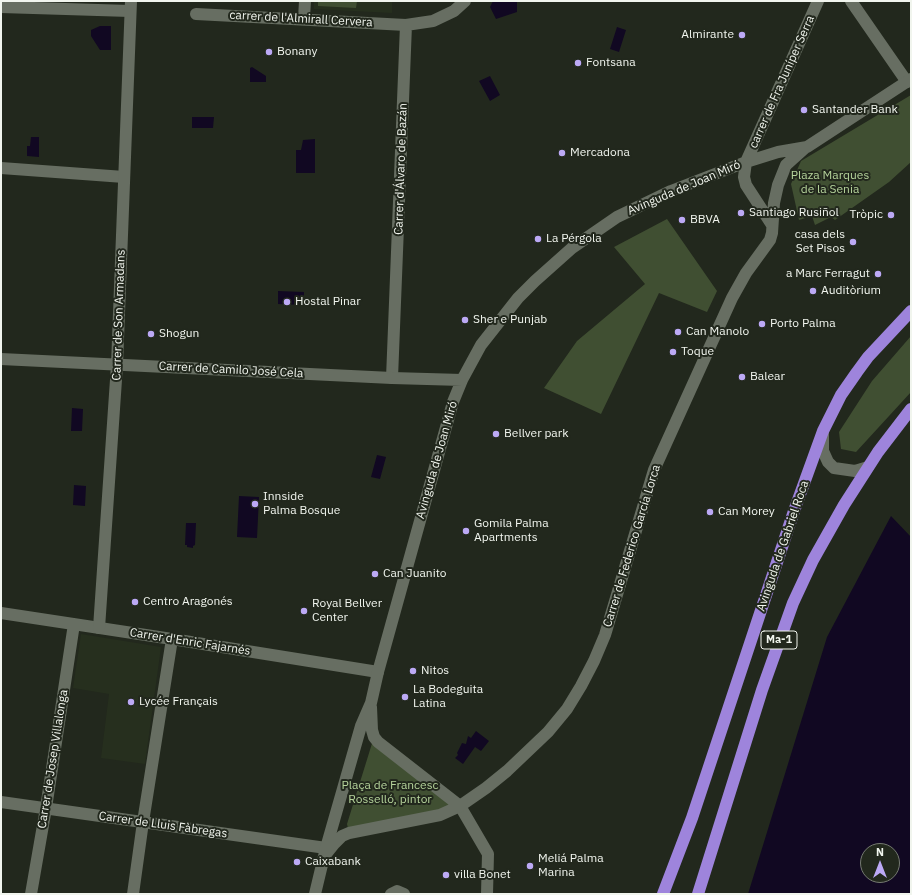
<!DOCTYPE html>
<meta charset="utf-8">
<style>
body{margin:0}
#map{position:relative;width:912px;height:895px;overflow:hidden;background:#22281d;font-family:"IBM Plex Sans",sans-serif}
canvas{display:block}
.frame{position:absolute;inset:0;border:2px solid #f1f5ee;pointer-events:none}
.north{position:absolute;left:860px;top:843px;width:40px;height:40px;box-sizing:border-box;background:#22281d;border:1px solid #757a71;border-radius:50%;rotate:0deg;font-size:11px;font-weight:700;line-height:16px;text-align:center;color:#f1f5ee}
.north::after{content:'';display:block;margin:auto;width:14px;height:18px;background:#bca9f5;clip-path:polygon(50% 0,100% 100%,50% 72%,0 100%)}
</style>
<div id="map">
<canvas width="912" height="895"></canvas>
<div class="frame"></div>
<div class="north">N</div>
</div>
<script>
const context = document.querySelector('canvas').getContext('2d');
context.lineJoin = 'round';
function paint(path, color) {
  context.fillStyle = color;
  context.fill(path, 'evenodd');
}
function shape(rows) {
  const path = new Path2D();
  for (const r of rows) {
    path.moveTo(r[0], r[1]);
    for (let i = 2; i < r.length; i += 2) path.lineTo(r[i], r[i + 1]);
  }
  return path;
}
function stroke(path, color, width, dash) {
  context.strokeStyle = color;
  context.lineWidth = width;
  context.lineCap = dash ? 'butt' : 'round';
  context.setLineDash(dash || []);
  context.stroke(path);
}
function write(font, color, halo, rows, align = 'center') {
  context.font = font + ' "IBM Plex Sans",sans-serif';
  context.lineWidth = 4;
  context.setLineDash([]);
  context.textBaseline = 'middle';
  context.strokeStyle = halo;
  context.fillStyle = color;
  for (const [text, x, y, turn = 0] of rows) {
    context.save();
    context.translate(x, y);
    context.rotate((+turn || 0) * Math.PI / 180);
    context.textAlign = isNaN(turn) ? turn : align;
    if (halo) context.strokeText(text, 0, 0);
    context.fillText(text, 0, 0);
    context.restore();
  }
}
const built = shape([
 [314,1,392,1,392,13,314,9],
 [81,634,161,647,145,764,101,758,109,694,73,688]
]);
const green = shape([
 [318,1,357,1,356,8,318,6],
 [911,95,911,162,889,182,835,220,831,217,815,225,812,216,799,220,791,184,801,161],
 [667,219,717,291,707,312,659,293,601,414,544,388,577,341,645,284,614,247],
 [911,336,911,392,856,452,841,449,839,432,872,381],
 [374,737,460,806,349,833,347,824]
]);
const water = shape([
 [493,1,517,1,517,12,496,19,490,7],
 [100,26,111,26,111,50,100,50,91,36,91,30],
 [617,27,626,30,619,52,610,49],
 [252,67,266,76,266,82,250,82,250,68],
 [490,76,500,95,490,101,479,81],
 [192,117,214,117,213,128,192,128],
 [31,137,39,137,39,157,27,156,27,146,30,146],
 [315,139,315,173,296,173,296,150,301,150,303,140],
 [278,291,304,292,304,305,278,304],
 [72,408,83,409,82,431,71,431],
 [377,455,386,457,380,479,371,477],
 [74,485,86,486,85,506,73,505],
 [239,496,259,497,257,538,237,537],
 [891,516,911,537,911,894,748,894,827,637],
 [868,851,892,851,892,875,868,875],
 [186,523,196,523,195,545,193,546,193,548,187,547,187,545,185,545],
 [476,731,489,741,481,751,475,747,463,764,455,758,458,755,457,753,462,743,466,744,468,736,471,738]
]);
const minor = shape([
 [851,1,907,82],
 [1,7,130,11],
 [196,14,406,25,433,21,454,11,465,1],
 [304,18,305,1],
 [1,168,124,177],
 [392,378,406,25],
 [823,433,823,451,828,462,834,468,855,471,868,467],
 [1,613,172,639,378,672],
 [1,802,326,848],
 [460,806,488,854,487,894],
 [31,894,46,808,74,624],
 [133,894,143,822,172,639],
 [391,894,397,891,404,894]
]);
const tertiary = shape([
 [772,225,746,185,744,177,746,162,818,1],
 [1,359,392,378,462,380],
 [99,628,117,365,131,1],
 [371,707,372,730,374,737,378,742,460,806],
 [326,854,334,844,342,836,349,833,440,815,460,806,486,788,507,771,548,732,567,709,581,686,594,661,605,635,654,470,732,298,746,273,770,240,772,233,774,203,778,185,786,165,806,147],
 [315,894,326,848,361,726,371,703,378,672,453,402,462,380,481,345,518,298,535,281,572,248,617,217,671,191,746,162,778,152,807,147,911,79]
]);
const trunk = shape([
 [663,894,692,818,794,511,823,431,841,395,857,372,868,357,911,311],
 [698,894,762,690,793,603,813,560,844,505,878,452,911,409]
]);
const markers = [
 [742,35,4,"#bca9f5"],
 [269,52,4,"#bca9f5"],
 [578,63,4,"#bca9f5"],
 [804,110,4,"#bca9f5"],
 [562,153,4,"#bca9f5"],
 [741,213,4,"#bca9f5"],
 [891,215,4,"#bca9f5"],
 [682,220,4,"#bca9f5"],
 [538,239,4,"#bca9f5"],
 [853,242,4,"#bca9f5"],
 [878,274,4,"#bca9f5"],
 [813,291,4,"#bca9f5"],
 [287,302,4,"#bca9f5"],
 [465,320,4,"#bca9f5"],
 [762,324,4,"#bca9f5"],
 [678,332,4,"#bca9f5"],
 [151,334,4,"#bca9f5"],
 [673,352,4,"#bca9f5"],
 [742,377,4,"#bca9f5"],
 [496,434,4,"#bca9f5"],
 [255,504,4,"#bca9f5"],
 [710,512,4,"#bca9f5"],
 [466,531,4,"#bca9f5"],
 [375,574,4,"#bca9f5"],
 [135,602,4,"#bca9f5"],
 [304,611,4,"#bca9f5"],
 [413,671,4,"#bca9f5"],
 [405,697,4,"#bca9f5"],
 [131,702,4,"#bca9f5"],
 [297,862,4,"#bca9f5"],
 [530,866,4,"#bca9f5"],
 [446,875,4,"#bca9f5"]
];
const shields = [
 [779,640,36]
];
const shieldNames = [
 ["Ma-1",779,640]
];
const streetNames = [
 ["carrer de l'Almirall Cervera",301,19,3],
 ["carrer de Fra Juníper Serra",782,82,-66],
 ["Carrer d'Álvaro de Bazán",401,169,-88],
 ["Avinguda de Joan Miró",684,188,-23],
 ["Carrer de Son Armadans",119,315,-88],
 ["Carrer de Camilo José Cela",231,370,3],
 ["Avinguda de Joan Miró",437,460,-74],
 ["Carrer de Federico García Lorca",632,546,-73],
 ["Avinguda de Gabriel Roca",783,546,-71],
 ["Carrer d'Enric Fajarnés",190,642,9],
 ["Carrer de Josep Villalonga",53,759,-81],
 ["Carrer de Lluis Fàbregas",163,825,8]
];
const poiNames = [
 ["Almirante",734,35,"right"],
 ["Bonany",277,52],
 ["Fontsana",586,63],
 ["Santander Bank",812,110],
 ["Mercadona",570,153],
 ["Santiago Rusiñol",749,213],
 ["Tròpic",883,215,"right"],
 ["BBVA",690,220],
 ["casa dels",845,235,"right"],
 ["Set Pisos",845,249,"right"],
 ["La Pérgola",546,239],
 ["a Marc Ferragut",870,274,"right"],
 ["Auditòrium",821,291],
 ["Hostal Pinar",295,302],
 ["Sher e Punjab",473,320],
 ["Porto Palma",770,324],
 ["Can Manolo",686,332],
 ["Shogun",159,334],
 ["Toque",681,352],
 ["Balear",750,377],
 ["Bellver park",504,434],
 ["Innside",263,497],
 ["Palma Bosque",263,511],
 ["Can Morey",718,512],
 ["Gomila Palma",474,524],
 ["Apartments",474,538],
 ["Can Juanito",383,574],
 ["Centro Aragonés",143,602],
 ["Royal Bellver",312,604],
 ["Center",312,618],
 ["Nitos",421,671],
 ["La Bodeguita",413,690],
 ["Latina",413,704],
 ["Lycée Français",139,702],
 ["Meliá Palma",538,859],
 ["Marina",538,873],
 ["Caixabank",305,862],
 ["villa Bonet",454,875]
];
const parkNames = [
 ["Plaza Marques",830,176],
 ["de la Senia",830,190],
 ["Plaça de Francesc",390,786],
 ["Rosselló, pintor",390,800]
];
paint(built, '#262f1e');
paint(green, '#404f32');
paint(water, '#110822');
stroke(minor, '#676e62', 12);
stroke(tertiary, '#676e62', 12);
stroke(trunk, '#9e84dc', 12);
for (const [x, y, r, color] of markers) {
  const dot = new Path2D();
  dot.arc(x, y, r, 0, 2 * Math.PI);
  context.fillStyle = color;
  context.fill(dot);
  stroke(dot, '#22281d', 1.5);
}
for (const [x, y, w] of shields) {
  const box = new Path2D();
  box.roundRect(x - w / 2, y - 9, w, 18, 3);
  context.fillStyle = '#22281d';
  context.fill(box);
  stroke(box, '#f1f5ee', 1);
}
write('bold 11px', '#f1f5ee', null, shieldNames);
write('12px', '#f1f5ee', '#22281d', streetNames);
write('12px', '#f1f5ee', '#22281d', poiNames, 'left');
write('12px', '#b5d39b', '#22281d', parkNames);
</script>
